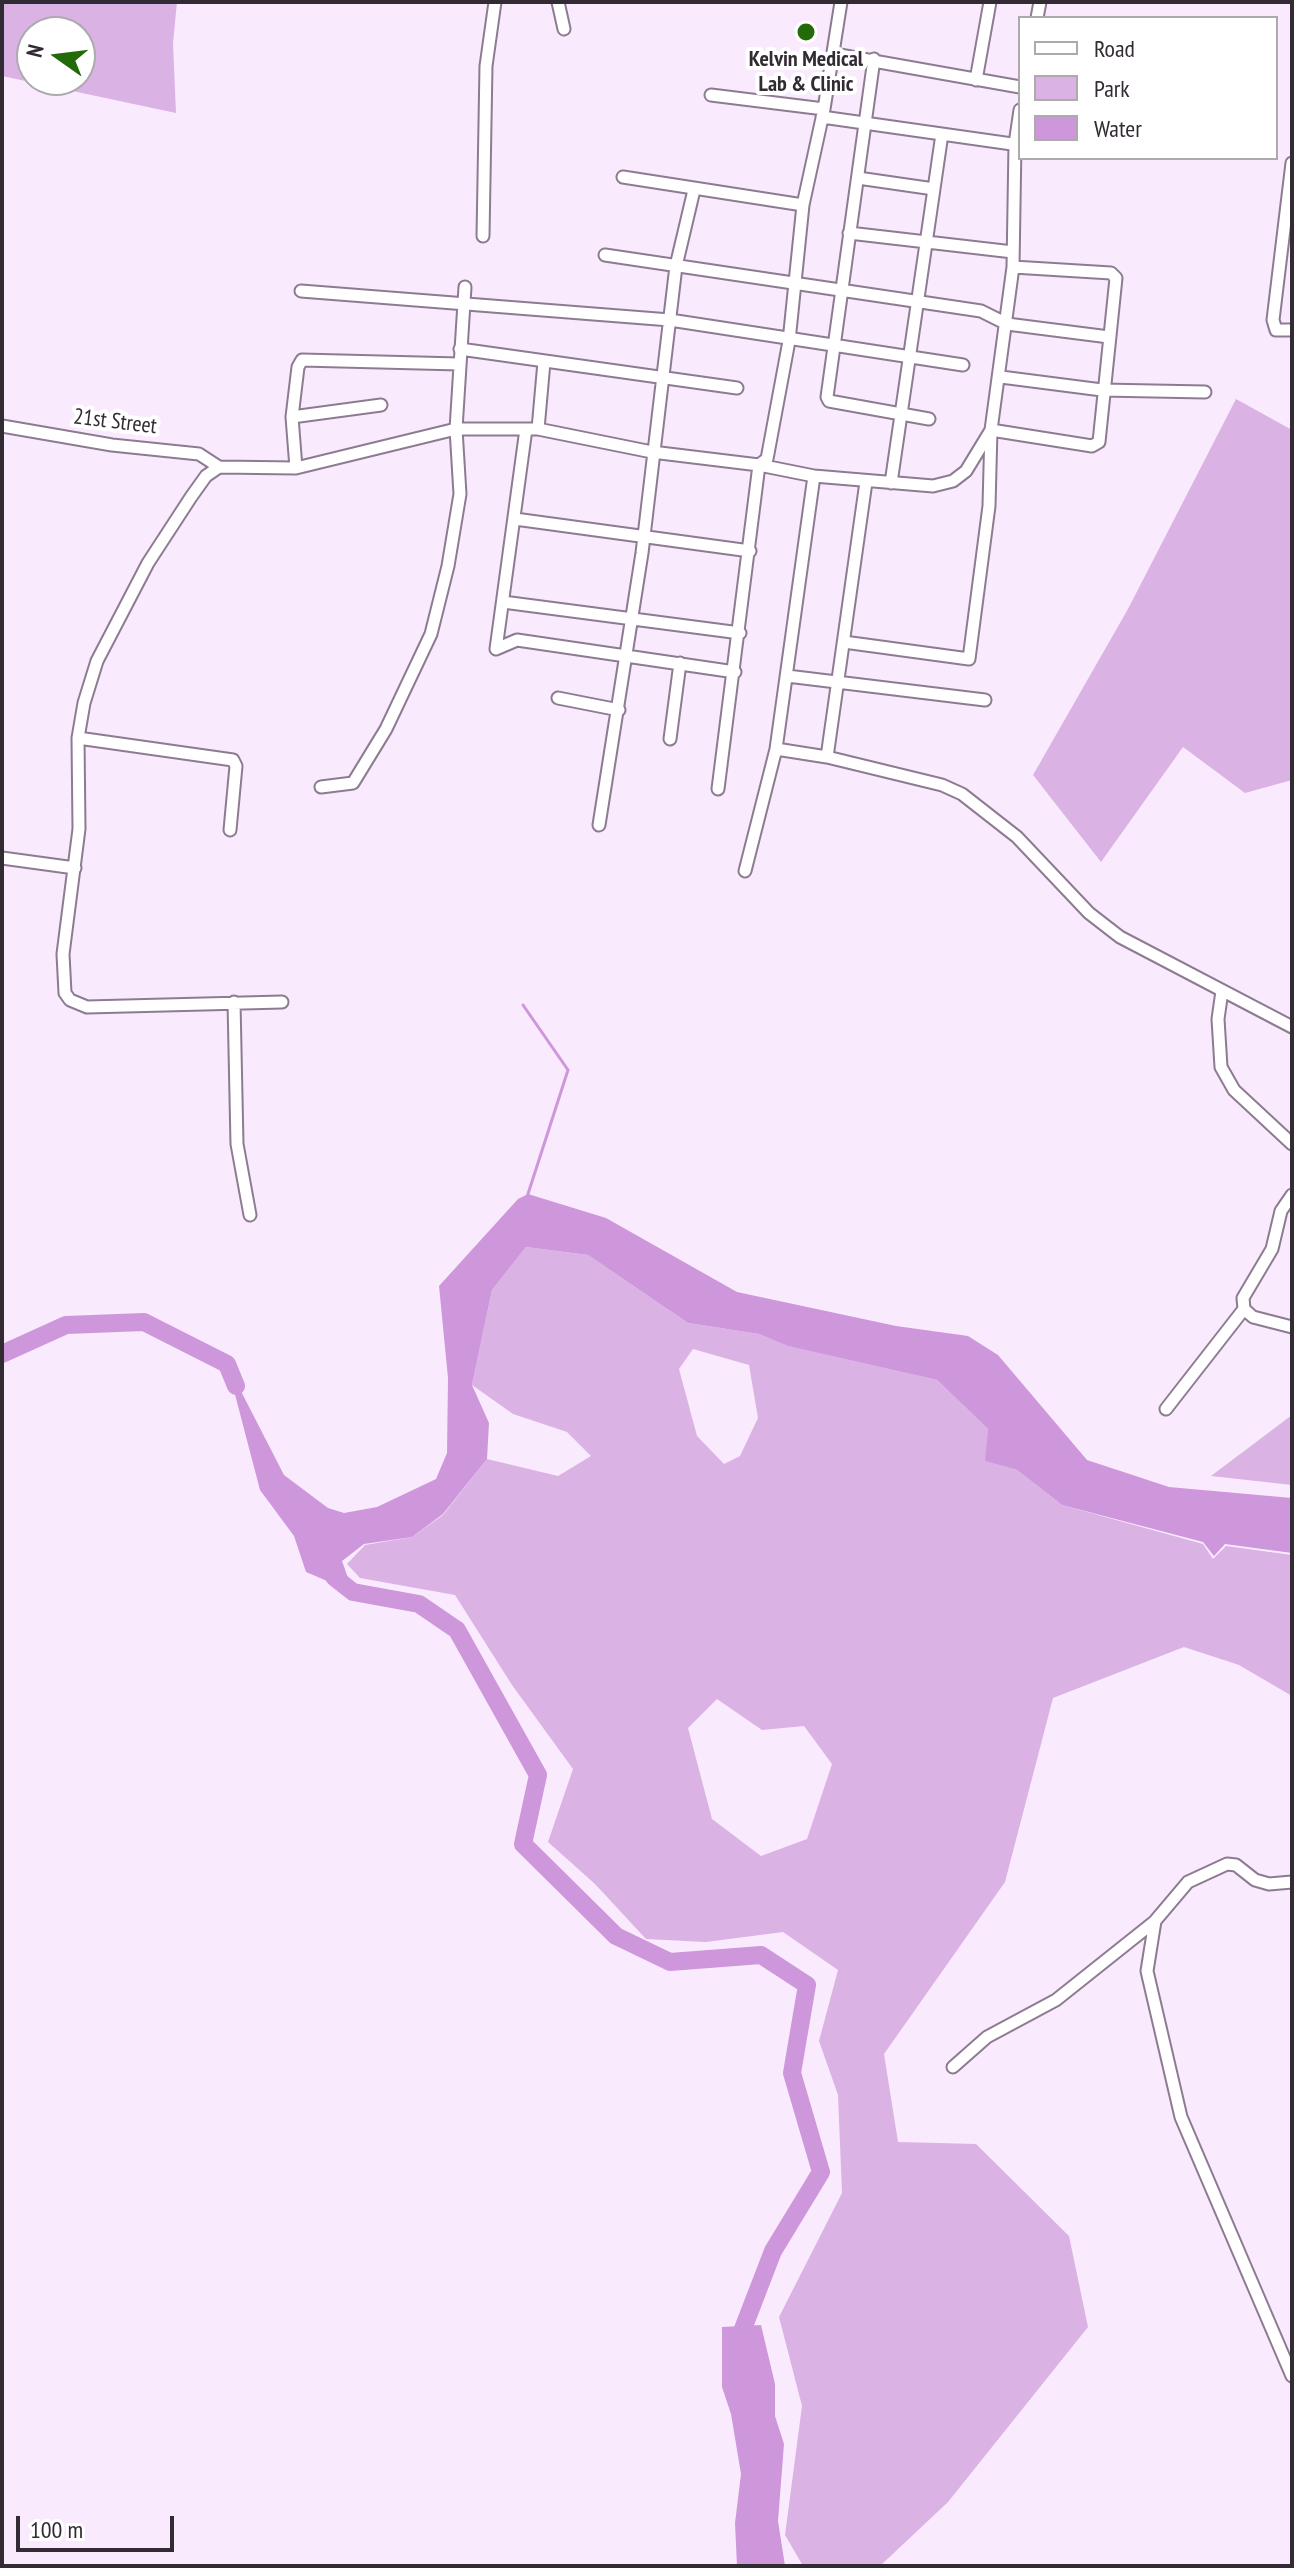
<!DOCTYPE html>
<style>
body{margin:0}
#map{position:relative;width:1294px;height:2568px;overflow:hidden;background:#faeafe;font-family:"PT Sans Narrow",sans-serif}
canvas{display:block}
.frame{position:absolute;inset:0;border:4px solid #332b34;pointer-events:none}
.legend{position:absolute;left:1018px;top:16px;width:260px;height:144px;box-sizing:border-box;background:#fff;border:2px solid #adaaae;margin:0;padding:10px 14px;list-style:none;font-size:24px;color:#332b34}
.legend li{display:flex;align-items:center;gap:16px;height:40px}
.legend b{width:40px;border:2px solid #adaaae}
.north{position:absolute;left:16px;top:16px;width:80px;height:80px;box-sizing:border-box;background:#fff;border:2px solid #adaaae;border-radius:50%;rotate:284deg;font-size:22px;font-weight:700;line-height:32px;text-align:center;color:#332b34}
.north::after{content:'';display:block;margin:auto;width:28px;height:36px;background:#226b08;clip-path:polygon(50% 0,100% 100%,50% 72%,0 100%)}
.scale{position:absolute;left:16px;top:2516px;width:158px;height:36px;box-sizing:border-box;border:4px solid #332b34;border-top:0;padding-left:10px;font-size:24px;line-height:28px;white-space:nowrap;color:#332b34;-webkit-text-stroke:6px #fff;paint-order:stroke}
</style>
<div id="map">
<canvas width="1294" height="2568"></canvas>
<div class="frame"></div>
<ul class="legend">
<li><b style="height:10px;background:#fff"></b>Road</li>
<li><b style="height:22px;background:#dab2e4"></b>Park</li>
<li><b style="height:22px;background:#ce97db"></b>Water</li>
</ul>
<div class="north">N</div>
<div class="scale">100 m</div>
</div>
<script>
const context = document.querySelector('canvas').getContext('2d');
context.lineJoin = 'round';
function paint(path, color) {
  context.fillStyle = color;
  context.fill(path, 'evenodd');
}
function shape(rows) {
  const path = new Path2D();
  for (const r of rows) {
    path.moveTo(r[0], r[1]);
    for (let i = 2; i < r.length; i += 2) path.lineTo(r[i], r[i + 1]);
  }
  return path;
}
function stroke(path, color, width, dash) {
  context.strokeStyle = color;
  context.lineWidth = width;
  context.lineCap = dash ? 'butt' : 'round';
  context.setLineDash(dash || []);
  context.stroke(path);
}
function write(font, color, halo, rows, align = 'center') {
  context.font = font + ' "PT Sans Narrow",sans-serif';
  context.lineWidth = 8;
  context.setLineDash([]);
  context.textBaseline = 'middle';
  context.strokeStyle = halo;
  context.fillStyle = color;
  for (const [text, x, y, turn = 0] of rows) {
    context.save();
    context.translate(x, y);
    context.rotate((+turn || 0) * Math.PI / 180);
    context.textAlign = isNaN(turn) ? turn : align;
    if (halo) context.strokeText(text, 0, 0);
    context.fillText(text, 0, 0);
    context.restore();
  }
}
const green = shape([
 [2,2,177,2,173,43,176,113,2,76],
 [32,32,80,32,80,80,32,80],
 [1236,399,1292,430,1292,780,1245,793,1183,747,1101,862,1033,775,1128,609],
 [526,1247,588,1255,688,1323,759,1334,789,1346,937,1380,988,1429,986,1461,1017,1470,1062,1505,1203,1544,1213,1559,1226,1546,1292,1555,1292,1696,1239,1665,1184,1647,1053,1698,1005,1882,884,2054,898,2142,976,2144,1069,2236,1088,2327,948,2502,880,2566,803,2566,785,2535,802,2406,779,2317,842,2193,838,2095,819,2041,838,1970,783,1932,706,1942,646,1939,595,1884,548,1842,573,1769,512,1685,455,1595,360,1578,347,1564,365,1545,412,1537,443,1515,487,1459,558,1476,591,1456,567,1432,513,1414,472,1385,492,1290],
 [693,1349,749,1365,758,1418,740,1456,724,1464,697,1436,679,1369],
 [717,1699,762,1730,804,1726,832,1764,807,1839,761,1856,712,1819,688,1728],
 [1292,1415,1292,1485,1211,1476]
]);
const water = shape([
 [528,1194,606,1218,737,1292,896,1326,968,1336,998,1355,1087,1460,1169,1487,1292,1498,1292,1553,1225,1544,1214,1556,1203,1542,1062,1505,1017,1470,985,1461,988,1429,937,1380,788,1346,759,1334,688,1323,588,1255,526,1247,492,1290,472,1385,489,1423,487,1459,443,1514,412,1537,364,1544,342,1561,353,1592,306,1572,294,1536,260,1490,227,1364,284,1475,328,1508,344,1513,377,1507,436,1479,447,1453,448,1378,439,1286,518,1199],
 [761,2325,775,2384,775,2416,784,2444,778,2521,785,2566,737,2566,735,2523,741,2474,731,2414,722,2387,722,2327]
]);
const stream = shape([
 [523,1005,568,1070,527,1197]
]);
const river = shape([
 [2,1354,66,1325,144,1322,227,1364,236,1386],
 [334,1577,353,1592,419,1604,457,1630,538,1775,523,1844,616,1936,670,1962,761,1955,807,1985,792,2073,821,2172,773,2251,741,2334,745,2347]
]);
const street = shape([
 [558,2,564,29],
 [1037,18,1040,2],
 [834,54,1020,87],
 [874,59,827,397,829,401,929,419],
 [976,80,990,2],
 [711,95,824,109],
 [822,117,1019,145],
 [1292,163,1273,320,1276,330,1292,330],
 [623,177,803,205],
 [858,178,934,189],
 [849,233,1013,252],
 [483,236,486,66,495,2],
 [605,255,961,308,981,311,1007,324,1109,337],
 [301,291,670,320,963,365],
 [460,349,737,388],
 [1001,377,1102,390,1205,392],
 [292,417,381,405],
 [2,426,112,445,199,454,219,467],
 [538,429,544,362],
 [296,468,292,417,298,367,302,360,459,364],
 [891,483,942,134],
 [515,519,750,551],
 [503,602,740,633],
 [844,642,969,659,989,506,991,430,1092,446,1099,442,1116,278,1111,273,1013,267],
 [496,649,517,640,735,672],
 [496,649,526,429],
 [787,676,985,700],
 [558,698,619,710],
 [78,738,233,760,236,766,230,830],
 [670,739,680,663],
 [776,749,827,757,942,785,962,794,1017,837,1089,913,1120,937,1292,1027],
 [827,757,866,482],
 [321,787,353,783,386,729,431,634,448,566,460,494,456,429,465,287],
 [718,789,759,465,814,476,933,486,953,481,966,471,991,430,1013,267,1015,144,1020,110],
 [599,825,642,553,676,266,694,190],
 [2,858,75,868],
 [745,871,776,749,814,476],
 [1222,991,1218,1019,1221,1067,1234,1090,1292,1144],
 [234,1002,237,1144,250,1215],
 [282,1002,87,1007,70,1000,65,993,63,954,79,829,78,738,84,703,97,661,148,563,191,497,206,476,219,467,296,468,456,429,538,429,652,452,759,465,767,459,789,341,803,205,824,109,841,2],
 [1244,1309,1253,1317,1292,1327],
 [1166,1409,1244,1309,1243,1298,1272,1249,1281,1211,1292,1195],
 [1292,1882,1269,1884,1255,1880,1236,1865,1227,1864,1188,1882,1155,1921,1147,1971,1181,2117,1292,2376],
 [953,2067,987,2037,1056,2000,1154,1922]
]);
const markers = [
 [806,32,10,"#226b08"]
];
const poiNames = [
 ["Kelvin Medical",806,60],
 ["Lab & Clinic",806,85]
];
const streetNames = [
 ["21st Street",115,422,7]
];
paint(green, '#dab2e4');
paint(water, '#ce97db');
stroke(stream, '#ce97db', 3);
stroke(river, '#ce97db', 18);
stroke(street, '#8d7c91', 15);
stroke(street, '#fff', 11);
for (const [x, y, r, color] of markers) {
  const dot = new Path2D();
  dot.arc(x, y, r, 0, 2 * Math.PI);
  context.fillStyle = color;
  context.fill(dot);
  stroke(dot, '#fff', 3);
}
write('bold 22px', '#332b34', '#fff', poiNames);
write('22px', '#332b34', '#fff', streetNames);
</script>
